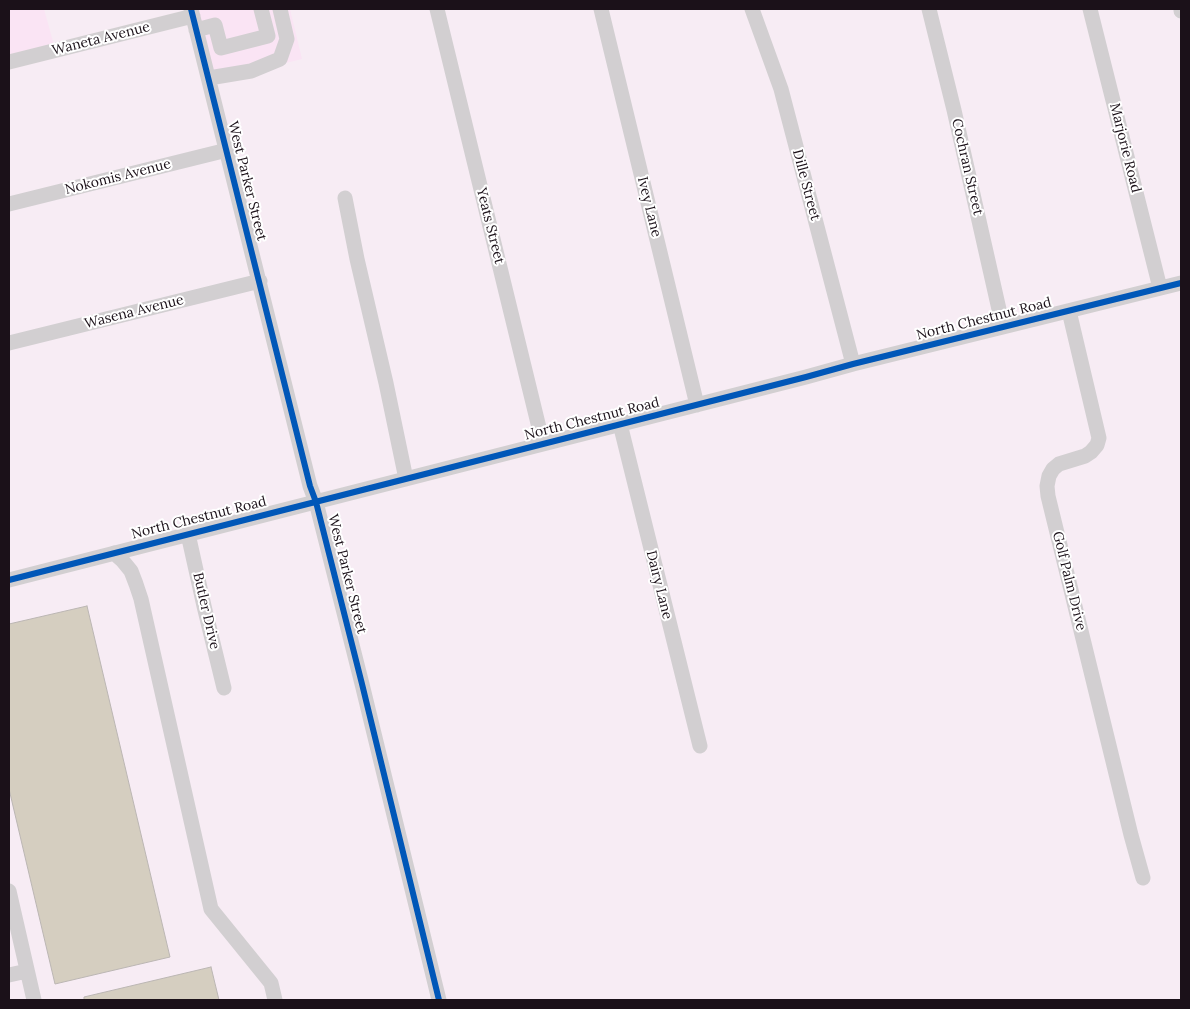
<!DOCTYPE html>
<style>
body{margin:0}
#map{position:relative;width:1190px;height:1009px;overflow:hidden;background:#f7ecf4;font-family:Lora,serif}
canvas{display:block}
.frame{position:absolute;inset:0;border:10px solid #1b1119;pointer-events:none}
</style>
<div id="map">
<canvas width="1190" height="1009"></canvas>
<div class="frame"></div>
</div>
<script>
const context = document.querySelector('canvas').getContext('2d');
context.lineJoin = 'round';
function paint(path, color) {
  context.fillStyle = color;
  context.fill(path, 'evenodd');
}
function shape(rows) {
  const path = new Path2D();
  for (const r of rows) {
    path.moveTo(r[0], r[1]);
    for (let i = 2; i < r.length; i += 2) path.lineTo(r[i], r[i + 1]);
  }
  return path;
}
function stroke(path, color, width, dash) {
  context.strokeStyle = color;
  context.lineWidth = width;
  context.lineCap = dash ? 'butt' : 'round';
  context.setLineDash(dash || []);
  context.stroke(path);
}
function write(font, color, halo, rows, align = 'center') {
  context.font = font + ' Lora,serif';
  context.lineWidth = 4;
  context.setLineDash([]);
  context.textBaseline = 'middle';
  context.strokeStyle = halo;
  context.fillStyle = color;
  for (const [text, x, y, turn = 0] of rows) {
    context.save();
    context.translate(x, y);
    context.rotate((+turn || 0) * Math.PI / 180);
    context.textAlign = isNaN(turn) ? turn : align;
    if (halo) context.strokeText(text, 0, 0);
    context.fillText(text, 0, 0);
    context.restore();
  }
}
const built = shape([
 [9,9,44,9,54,45,9,57],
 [198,9,274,9,280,39,275,55,250,65,213,71],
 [287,9,290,9,302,59,282,64]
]);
const building = shape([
 [87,606,170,957,55,984,9,789,9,624,87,606],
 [211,967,219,1000,84,1000,84,997,211,967]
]);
const minor = shape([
 [191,9,310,486,316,502,362,684,439,1000],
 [437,9,543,444],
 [601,9,697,405],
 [752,9,781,89,853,364],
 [929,9,954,110,1003,327],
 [1090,9,1160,288],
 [1181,9,1181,11],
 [196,30,215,25,221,48,268,36,261,9],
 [9,62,193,16],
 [209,78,251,71,280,59,287,39,280,9],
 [345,198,357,259,386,383,406,479],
 [9,204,227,150],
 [1069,311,1099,438,1097,445,1091,452,1085,456,1059,464,1053,469,1049,476,1047,486,1048,496,1131,835,1143,878],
 [9,343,260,281],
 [620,424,700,746],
 [188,534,204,606,224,688],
 [114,553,122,560,131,571,136,584,141,599,211,909,271,983,275,1000],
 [9,580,806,377,853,364,1181,283],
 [9,891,34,1000],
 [9,975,27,971]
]);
const cycleway = shape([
 [191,9,310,486,316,502,362,684,439,1000],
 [9,580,806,377,853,364,1181,283]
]);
const streetNames = [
 ["Waneta Avenue",101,39,-14],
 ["Marjorie Road",1125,148,76],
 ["Cochran Street",967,167,77],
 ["Nokomis Avenue",118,177,-14],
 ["West Parker Street",247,181,76],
 ["Dille Street",806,185,75],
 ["Ivey Lane",649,207,76],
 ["Yeats Street",490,226,76],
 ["Wasena Avenue",134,312,-14],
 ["North Chestnut Road",984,319,-14],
 ["North Chestnut Road",592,419,-14],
 ["North Chestnut Road",199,518,-14],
 ["West Parker Street",347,574,76],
 ["Golf Palm Drive",1069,581,76],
 ["Dairy Lane",659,585,76],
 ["Butler Drive",206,611,77]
];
paint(built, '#fae4f4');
paint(building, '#d5cec0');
stroke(building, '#bbb6b3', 1);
stroke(minor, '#d2cfd1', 15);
stroke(cycleway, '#0057b8', 6);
write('14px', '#1b1119', '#fff', streetNames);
</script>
